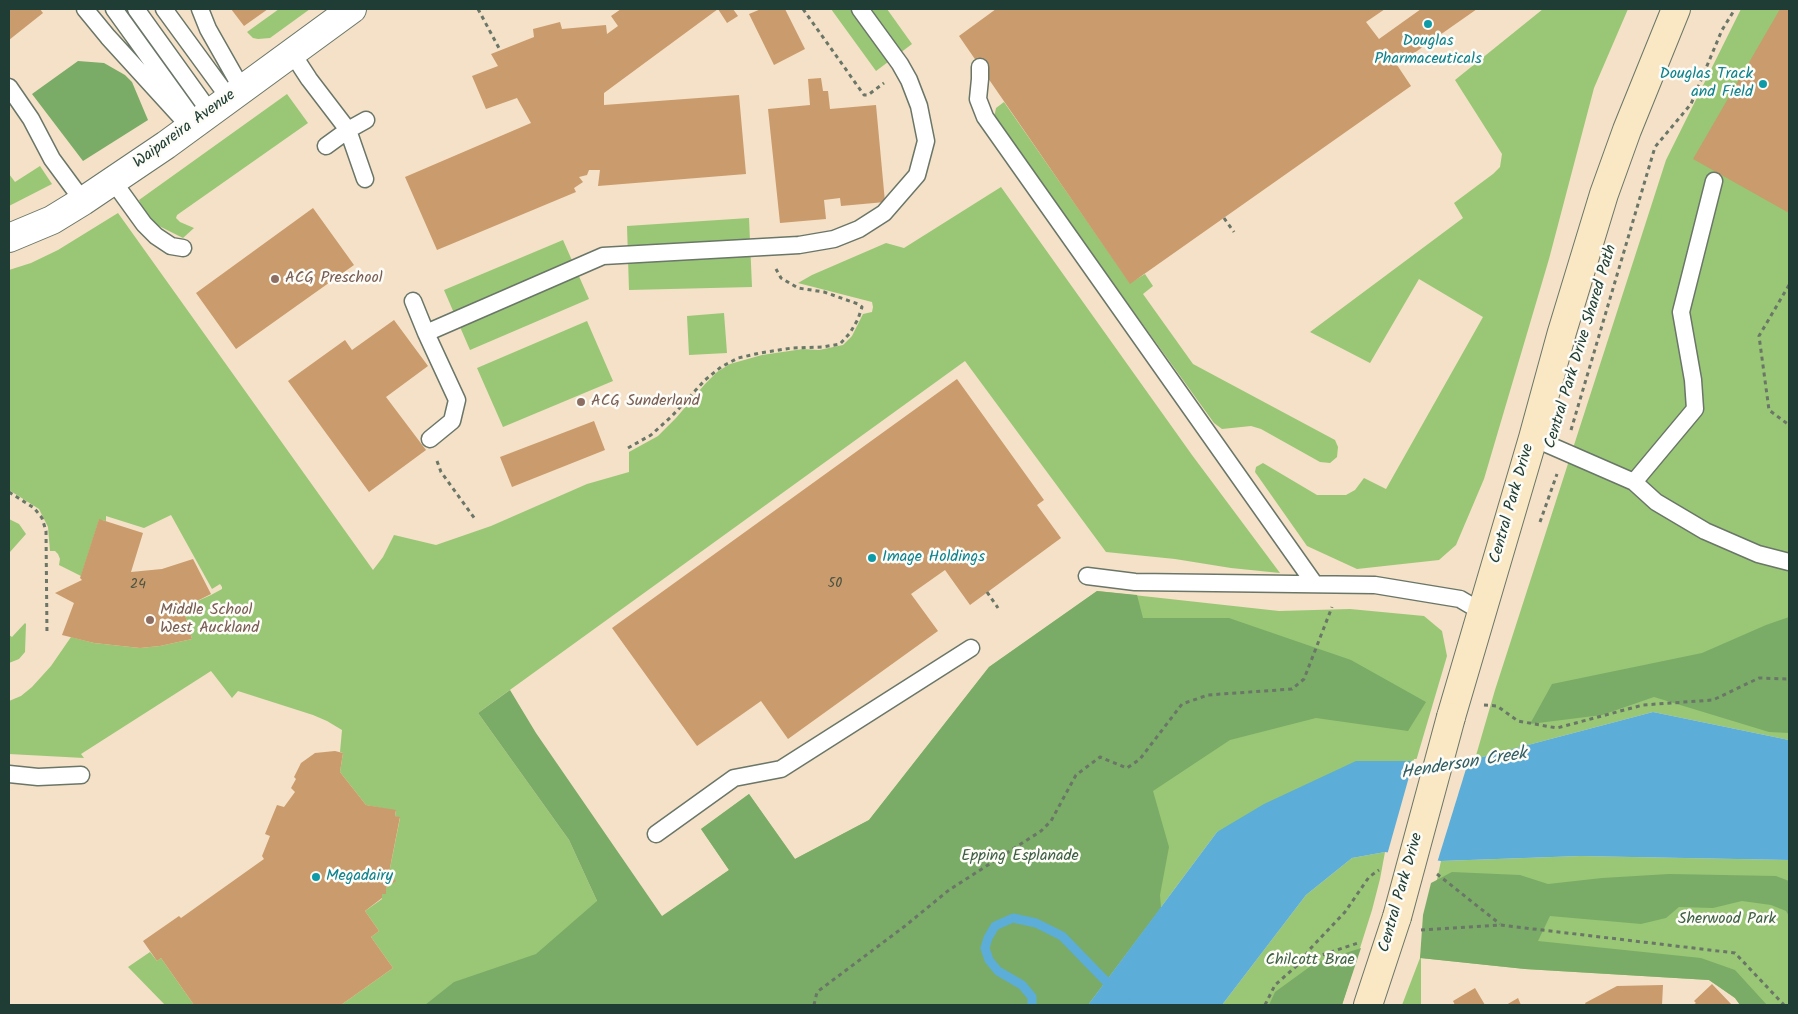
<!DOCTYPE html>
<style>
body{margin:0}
#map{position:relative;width:1798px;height:1014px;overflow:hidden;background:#f4e1c7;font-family:Kalam,sans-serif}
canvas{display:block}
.frame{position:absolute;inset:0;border:10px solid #1f3d34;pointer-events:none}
</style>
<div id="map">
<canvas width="1798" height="1014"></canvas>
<div class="frame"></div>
</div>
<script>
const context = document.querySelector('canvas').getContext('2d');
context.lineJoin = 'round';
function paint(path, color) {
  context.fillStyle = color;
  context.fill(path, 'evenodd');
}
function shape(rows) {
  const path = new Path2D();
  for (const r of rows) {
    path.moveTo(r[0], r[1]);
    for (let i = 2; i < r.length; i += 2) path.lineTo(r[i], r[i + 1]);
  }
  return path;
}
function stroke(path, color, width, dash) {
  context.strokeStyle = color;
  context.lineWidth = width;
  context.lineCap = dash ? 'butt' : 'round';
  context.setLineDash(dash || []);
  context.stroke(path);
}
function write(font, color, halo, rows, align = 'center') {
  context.font = font + ' Kalam,sans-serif';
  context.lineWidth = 5;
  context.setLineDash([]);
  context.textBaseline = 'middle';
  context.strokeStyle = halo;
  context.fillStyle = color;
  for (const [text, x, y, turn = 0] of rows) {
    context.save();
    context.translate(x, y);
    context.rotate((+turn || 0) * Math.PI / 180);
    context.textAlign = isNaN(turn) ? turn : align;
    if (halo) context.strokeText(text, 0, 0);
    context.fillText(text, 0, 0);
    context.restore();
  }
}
const green = shape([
 [279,9,310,9,270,38,258,39,253,38,247,32],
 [831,9,887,9,912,44,876,71],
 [1543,9,1628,9,1594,88,1549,259,1484,479,1456,545,1439,560,1357,569,1307,546,1255,472,1256,467,1263,463,1317,495,1346,495,1355,490,1364,478,1386,489,1483,317,1419,279,1370,363,1310,332,1463,218,1454,203,1493,174,1500,167,1502,154,1455,80],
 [1741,9,1789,9,1789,740,1653,712,1475,759,1495,690,1666,160],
 [287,94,308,123,177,215,176,218,180,222,194,228,183,238,153,223,144,211,139,200],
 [1004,102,1130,283,1145,274,1153,286,1143,294,1193,364,1335,440,1338,447,1337,457,1330,463,1320,462,1261,429,1251,426,1222,429,1214,423,994,118,996,108],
 [40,166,52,184,9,206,9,174,15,182],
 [1001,187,1192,455,1280,573,1231,568,1175,559,1106,552,965,361,478,713,569,840,597,901,662,917,729,870,701,829,749,794,795,859,869,820,989,667,1097,591,1279,611,1350,609,1424,616,1442,631,1447,656,1416,761,1217,832,1088,1005,341,1005,393,968,371,937,379,931,365,911,382,899,382,894,386,894,386,888,395,881,389,873,400,818,395,816,396,811,366,805,340,772,343,753,340,752,342,730,327,721,313,715,238,691,232,698,211,671,81,754,84,758,9,754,9,701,21,696,32,687,51,666,71,637,94,643,140,648,160,646,192,639,185,615,196,612,193,603,211,595,222,589,222,587,220,584,212,589,171,515,144,528,106,516,106,521,99,520,81,576,59,565,60,559,58,554,55,551,50,551,48,527,39,509,9,490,9,270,31,263,58,250,118,213,373,570,383,557,394,535,436,545,491,526,587,484,629,472,629,452,658,436,676,418,705,384,717,372,730,364,762,355,803,349,819,350,843,345,852,336,863,314,872,312,873,307,872,302,798,283,812,275,886,243,904,248],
 [749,218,752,287,629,290,627,226],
 [563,240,589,299,470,350,444,290],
 [724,313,727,353,689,355,687,316],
 [587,321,613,381,503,427,477,368],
 [9,519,19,524,26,534,10,552,9,550],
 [25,623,26,624,25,652,19,659,9,663,9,635,12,637],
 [1385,852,1380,879,1372,910,1342,1005,1222,1005,1306,895,1352,858],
 [1580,856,1789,860,1789,1005,1740,1005,1735,998,1709,980,1525,969,1421,958,1421,1005,1402,1005,1420,958,1441,861],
 [150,952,157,961,161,958,194,1005,165,1005,128,967]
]);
const forest = shape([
 [78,61,104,63,125,75,132,82,148,120,83,161,32,94],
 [1097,591,1137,595,1143,618,1229,618,1351,660,1426,702,1408,731,1316,718,1230,740,1153,791,1169,847,1160,895,1161,908,1088,1005,425,1005,454,982,536,954,597,901,569,840,478,713,510,690,536,733,662,916,729,870,701,829,749,794,795,859,869,820,989,667],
 [1789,617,1789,733,1769,732,1654,697,1602,715,1530,724,1552,684,1702,653,1766,625],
 [1452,872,1520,875,1548,884,1602,878,1669,874,1776,876,1789,881,1789,916,1786,911,1771,905,1742,901,1713,908,1679,907,1666,918,1641,924,1550,916,1538,941,1701,958,1735,970,1767,1005,1740,1005,1735,998,1709,980,1525,969,1420,958,1423,915,1431,883],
 [1361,948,1342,1005,1269,1005,1275,992,1315,963]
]);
const water = shape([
 [1653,712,1789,740,1789,860,1580,856,1441,861,1385,852,1352,858,1306,895,1222,1005,1088,1005,1217,832,1264,804,1356,761,1416,761,1475,759]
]);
const pier = shape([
 [1470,756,1437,863,1387,855,1414,759]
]);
const stream = shape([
 [1032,1005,1032,997,1022,985,998,971,989,960,985,948,988,938,995,926,1013,918,1036,923,1062,936,1129,1005]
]);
const building = shape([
 [9,9,40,9,43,13,9,40],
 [231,9,268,9,244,26],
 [621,9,733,9,738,16,727,23,718,9,646,62,604,93,604,105,739,95,746,174,598,186,600,170,589,170,587,175,579,177,583,182,574,188,576,192,437,250,405,177,531,123,517,98,486,109,472,76,498,66,491,54,534,37,533,29,560,22,562,29,606,25,607,34,618,26,611,16],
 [761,9,785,9,805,49,774,65,749,14],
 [996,9,1385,9,1366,22,1379,39,1421,9,1477,9,1397,65,1411,86,1130,284,959,36],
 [1780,9,1789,9,1789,213,1693,159],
 [821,78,823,91,828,91,830,109,876,105,885,202,841,206,840,198,824,200,826,219,780,223,768,109,810,105,808,79],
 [313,208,354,265,236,349,196,293],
 [394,320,428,366,386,397,426,450,369,492,288,381,345,340,352,350],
 [957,379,1044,500,1037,505,1061,538,970,605,945,570,911,594,938,631,788,739,761,701,697,746,612,628],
 [594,421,605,450,512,487,500,457],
 [99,519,143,533,131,572,162,569,193,559,211,594,193,603,197,612,185,615,192,639,160,646,140,648,94,643,62,635,74,603,55,593,82,580,80,578],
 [335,751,343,753,340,772,366,805,396,810,395,816,400,817,389,873,396,881,386,888,386,894,382,894,382,898,365,911,379,931,371,937,393,968,341,1005,194,1005,161,958,157,961,143,941,179,916,181,918,264,859,262,856,270,836,265,834,277,805,284,807,295,792,291,788,296,779,294,777,301,763,315,753],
 [1712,984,1732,1005,1693,1005,1696,1003,1694,1001],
 [1663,985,1662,1005,1586,1005,1585,1003,1617,986],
 [1475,988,1485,1005,1455,1005,1453,1001],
 [1518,998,1521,1005,1506,1005]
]);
const path = shape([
 [478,9,500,50],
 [803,9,864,95,868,95,884,83],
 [1224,218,1234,232],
 [1789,285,1759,336,1769,410,1789,425],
 [1571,430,1655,147,1691,104,1722,30,1735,9],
 [628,448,651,435,672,416,705,380,721,367,738,358,760,353,792,348,823,347,840,344,850,333,858,319,862,307,858,304,824,292,798,288,781,278,776,269],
 [437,461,441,472,475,519],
 [9,492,34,508,42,518,46,531,47,635],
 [1540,522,1557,474],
 [987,592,998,608],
 [1484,705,1497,706,1518,721,1557,728,1643,705,1713,700,1759,678,1789,679],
 [1437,874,1500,924],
 [1421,930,1500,925,1735,953,1784,1005],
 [1301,962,1310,949,1345,912,1369,877,1379,870],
 [814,1005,817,992,905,926,949,890,1041,831,1051,821,1076,775,1100,757,1127,768,1140,759,1182,704,1208,695,1292,689,1304,679,1332,607],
 [1265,1005,1275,985,1301,962,1358,943]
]);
const service = shape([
 [85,9,108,37,190,127],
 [114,9,189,113],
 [136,9,210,112],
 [164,9,229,98],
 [200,9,208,29,242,89],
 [292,53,309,79,348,130,365,179],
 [980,67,980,79,978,99,985,117,1314,583],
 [9,87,31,119,52,159,83,201],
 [326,146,348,130,366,120],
 [113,181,144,224,156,236,171,246,183,248],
 [413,301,426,333,603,256,799,245,834,239,859,229,884,213,917,175,926,141,919,106,909,80,900,64,860,9],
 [426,333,457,400,452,421,430,439],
 [1533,438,1634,482,1656,502,1705,531,1758,554,1789,562],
 [1634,482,1695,409,1693,380,1681,312,1714,181],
 [1087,576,1135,582,1375,585,1460,599,1482,612],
 [9,774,38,777,81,775],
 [656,834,734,778,781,769,971,648]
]);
const minor = shape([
 [9,238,52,220,83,201,166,145,352,9]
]);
const secondary = shape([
 [1451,717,1533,438,1562,332,1604,194,1627,130,1676,9],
 [1368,1005,1397,917]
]);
const secondaryBridge = shape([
 [1397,917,1451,717]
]);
const markers = [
 [1428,24,5,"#0f9aa8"],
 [1763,84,5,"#0f9aa8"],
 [275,279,5,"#8d6e63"],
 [581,402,5,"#8d6e63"],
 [872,558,5,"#0f9aa8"],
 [150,620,5,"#8d6e63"],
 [316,877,5,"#0f9aa8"]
];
const numberNames = [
 ["50",835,585],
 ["24",138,586]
];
const cultureNames = [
 ["Douglas",1428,42,"center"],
 ["Pharmaceuticals",1428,60,"center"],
 ["Douglas Track",1753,75,"right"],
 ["and Field",1753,93,"right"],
 ["Image Holdings",882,558],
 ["Megadairy",326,877]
];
const streetNames = [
 ["Waipareira Avenue",185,130,-36],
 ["Central Park Drive Shared Path",1582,347,-73],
 ["Central Park Drive",1513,504,-74],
 ["Central Park Drive",1402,893,-74]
];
const educationNames = [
 ["ACG Preschool",285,279],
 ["ACG Sunderland",591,402],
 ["Middle School",160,611],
 ["West Auckland",160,629]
];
const parkNames = [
 ["Epping Esplanade",1020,857],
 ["Sherwood Park",1727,920],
 ["Chilcott Brae",1310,961]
];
const waterNames = [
 ["Henderson Creek",1464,765,-9]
];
paint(green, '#99c776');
paint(forest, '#7aac67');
paint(water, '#5cadd7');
paint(pier, '#f4e1c7');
stroke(stream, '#5cadd7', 9);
paint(building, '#ca9b6c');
stroke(service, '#6a7667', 19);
stroke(minor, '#6a7667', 30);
stroke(secondary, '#6a7667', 30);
stroke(path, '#6a7667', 3, [4, 4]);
stroke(service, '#fff', 16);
stroke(minor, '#fff', 28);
stroke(secondary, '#fae7c3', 28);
stroke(secondaryBridge, '#6a7667', 30, []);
stroke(secondaryBridge, '#fae7c3', 28);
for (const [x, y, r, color] of markers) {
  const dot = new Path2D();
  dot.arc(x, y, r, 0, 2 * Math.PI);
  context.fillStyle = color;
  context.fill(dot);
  stroke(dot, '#fdfcf7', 2);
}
write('14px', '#4a5442', null, numberNames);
write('16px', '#0d838f', '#fdfcf7', cultureNames, 'left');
write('16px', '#1f3d34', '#fdfcf7', streetNames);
write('16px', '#785e54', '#fdfcf7', educationNames, 'left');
write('16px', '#3e6044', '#fdfcf7', parkNames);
write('italic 18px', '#315f65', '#fdfcf7', waterNames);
</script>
